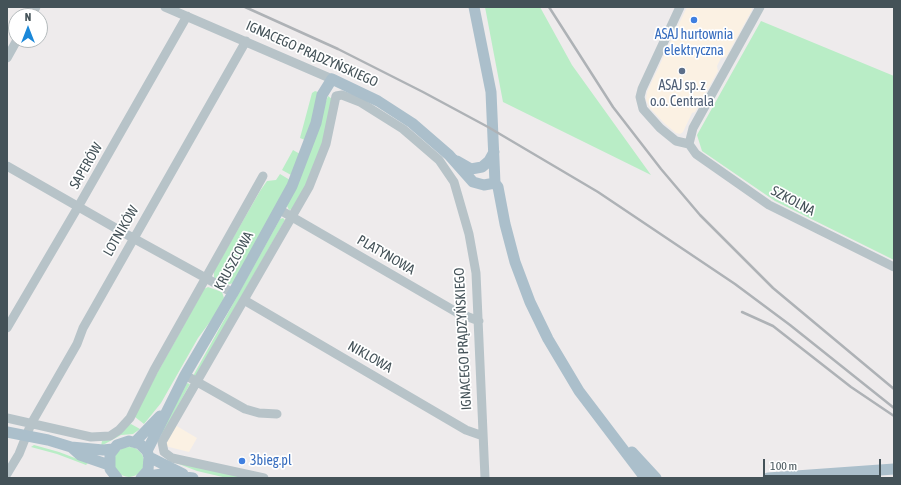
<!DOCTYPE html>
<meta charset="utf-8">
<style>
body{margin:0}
#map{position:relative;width:901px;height:485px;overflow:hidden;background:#eeebec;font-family:"Asap Condensed",sans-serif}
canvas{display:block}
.frame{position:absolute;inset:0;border:8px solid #445258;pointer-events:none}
.north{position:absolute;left:8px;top:8px;width:40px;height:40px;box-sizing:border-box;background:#fff;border:1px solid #b4babc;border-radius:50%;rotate:0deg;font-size:11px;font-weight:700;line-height:16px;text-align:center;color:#445258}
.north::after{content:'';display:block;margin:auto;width:14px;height:18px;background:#1b88d9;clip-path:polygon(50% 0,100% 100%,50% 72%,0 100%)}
.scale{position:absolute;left:763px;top:459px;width:118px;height:18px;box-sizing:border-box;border:2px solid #445258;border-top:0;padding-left:5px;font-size:12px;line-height:14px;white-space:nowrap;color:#445258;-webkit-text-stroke:3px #fff;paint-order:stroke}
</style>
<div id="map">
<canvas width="901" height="485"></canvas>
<div class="frame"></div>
<div class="north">N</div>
<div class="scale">100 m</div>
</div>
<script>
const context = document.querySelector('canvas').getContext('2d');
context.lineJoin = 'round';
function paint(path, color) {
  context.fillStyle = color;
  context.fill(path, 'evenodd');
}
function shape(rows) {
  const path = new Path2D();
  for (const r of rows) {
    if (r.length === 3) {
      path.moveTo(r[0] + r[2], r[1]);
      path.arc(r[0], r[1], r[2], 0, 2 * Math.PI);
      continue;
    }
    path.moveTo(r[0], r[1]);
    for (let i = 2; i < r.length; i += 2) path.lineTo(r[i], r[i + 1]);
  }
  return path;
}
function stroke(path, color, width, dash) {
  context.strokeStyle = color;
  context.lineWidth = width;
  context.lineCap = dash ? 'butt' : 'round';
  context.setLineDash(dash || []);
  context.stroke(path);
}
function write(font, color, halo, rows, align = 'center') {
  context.font = font + ' "Asap Condensed",sans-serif';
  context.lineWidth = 3.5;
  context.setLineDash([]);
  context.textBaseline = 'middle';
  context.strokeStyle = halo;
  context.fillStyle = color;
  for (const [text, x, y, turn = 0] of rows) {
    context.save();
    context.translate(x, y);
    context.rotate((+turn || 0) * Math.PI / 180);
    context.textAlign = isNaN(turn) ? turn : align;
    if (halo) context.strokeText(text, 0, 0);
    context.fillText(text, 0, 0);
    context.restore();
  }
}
const commercial = shape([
 [687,7,752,7,752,10,726,57,721,58,717,66,718,71,695,112,692,113,683,132,680,134,676,133,664,123,650,108,646,100,647,92],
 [175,425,197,438,189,452,165,446]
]);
const green = shape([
 [485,7,540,7,572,65,651,175,503,102],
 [761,21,894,76,894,260,775,201,702,151,697,135],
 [315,91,318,92,313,118,305,140,300,138,312,93],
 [328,96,332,99,323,142,309,179,293,209,289,210,287,206],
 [293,150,300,154,291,175,282,170],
 [280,174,290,180,234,283,226,285,214,278,214,271,260,191,267,181,276,180],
 [280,219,283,218,285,220,196,376,193,376],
 [208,287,222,292,224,298,221,307,198,338,161,403,144,424,135,417,135,413,204,289],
 [187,383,190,384,163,433,160,434],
 [131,424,140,429,133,434,121,435,101,446,102,441],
 [34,445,59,452,88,463,86,465,57,454,31,447],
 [129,462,15],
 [171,461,249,478,227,478,197,471]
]);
const minor = shape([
 [165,7,332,79],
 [680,7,642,89,640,97,643,109,660,128,676,141,689,144],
 [31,16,36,7],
 [7,58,17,40],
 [689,144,696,154,769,205,894,267],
 [689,144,693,128,760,7],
 [7,166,133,238,233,293],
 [280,210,458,313,479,321],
 [244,300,466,430,483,436],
 [7,328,78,207,187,16],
 [185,375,245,409,259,413,277,414],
 [7,418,91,437,110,436,119,430,130,418,154,370,263,176],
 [7,474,19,454,31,424,77,344,83,328,246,41],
 [264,478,172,458,164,452,162,442,309,187,326,144,336,96,342,95,360,102,403,129,439,160,454,182,469,234,476,273,485,478]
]);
const major = shape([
 [474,7,491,92,495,183],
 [457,161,471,169,482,167,489,161,494,152],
 [495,183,498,187,505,224,515,262,530,302,548,339,579,391,645,478],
 [7,432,48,440,71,447,103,450,113,449],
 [135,442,160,416],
 [71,447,80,455,109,465],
 [147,451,185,375,233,293,292,186,316,123,322,95,332,79,378,101,412,123,449,155,473,182,484,185,495,183],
 [632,452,656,478],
 [149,457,183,474],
 [142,477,162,474,193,478],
 [117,478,110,469,110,454,117,445,129,441,140,444,147,451,149,457,148,470,141,478],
 [768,478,894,469]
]);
const rail = shape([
 [245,7,338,49,423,92,488,127,598,192,735,284,790,325,894,408],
 [549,7,613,107,661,169,700,215,773,288,894,389],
 [742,312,773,326,851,387,894,416]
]);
const markers = [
 [694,20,4,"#3f7fe0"],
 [682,71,4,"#5c6f8a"],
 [242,461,4,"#3f7fe0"]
];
const shopNames = [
 ["ASAJ hurtownia",694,35],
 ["elektryczna",694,51],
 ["3bieg.pl",250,461,"left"]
];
const streetNames = [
 ["IGNACEGO PRĄDZYŃSKIEGO",312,54,24],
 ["SAPERÓW",86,166,-60],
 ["SZKOLNA",793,201,28],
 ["LOTNIKÓW",121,231,-60],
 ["PLATYNOWA",386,255,30],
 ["KRUSZCOWA",234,261,-61],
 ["IGNACEGO PRĄDZYŃSKIEGO",463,339,-93],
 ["NIKLOWA",370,357,30]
];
const serviceNames = [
 ["ASAJ sp. z",682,86],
 ["o.o. Centrala",682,102]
];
paint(commercial, '#fbf1e3');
paint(green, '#b9edc6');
stroke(minor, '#b7c3c8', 9);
stroke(major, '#abbfcb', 11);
stroke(rail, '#aeb2b6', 2.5);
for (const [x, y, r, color] of markers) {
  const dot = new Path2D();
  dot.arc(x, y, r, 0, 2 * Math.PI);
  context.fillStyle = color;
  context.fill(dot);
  stroke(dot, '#fff', 1.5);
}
write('14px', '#366cbe', '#fff', shopNames);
write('14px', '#445258', '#fff', streetNames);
write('14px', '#4e5e75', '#fff', serviceNames);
</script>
